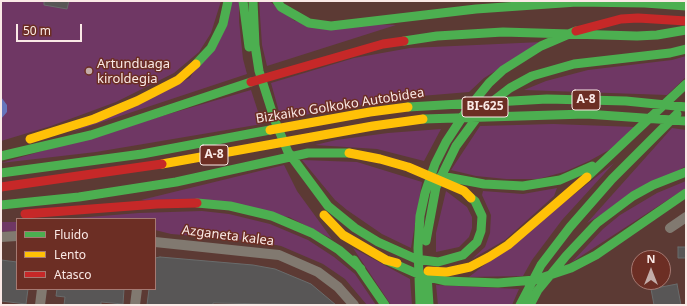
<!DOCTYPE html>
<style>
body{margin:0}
#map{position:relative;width:687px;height:306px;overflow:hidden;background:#5c3a34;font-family:"Noto Sans",sans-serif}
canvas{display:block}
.frame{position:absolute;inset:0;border:2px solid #fae9e6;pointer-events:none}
.legend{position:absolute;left:16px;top:218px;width:140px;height:72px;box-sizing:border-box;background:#6c2e24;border:1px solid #a57972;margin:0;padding:5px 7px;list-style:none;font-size:12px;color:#fae9e6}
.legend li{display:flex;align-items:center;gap:8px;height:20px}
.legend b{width:20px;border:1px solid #a57972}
.north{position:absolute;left:631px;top:250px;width:40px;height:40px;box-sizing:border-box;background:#6c2e24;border:1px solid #a57972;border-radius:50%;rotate:0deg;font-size:11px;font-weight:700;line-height:16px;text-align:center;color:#fae9e6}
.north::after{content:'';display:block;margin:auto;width:14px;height:18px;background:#c3aca8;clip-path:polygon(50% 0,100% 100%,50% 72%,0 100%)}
.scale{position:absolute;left:16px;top:24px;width:66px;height:18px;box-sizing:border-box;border:2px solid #fae9e6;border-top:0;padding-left:5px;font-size:12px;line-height:14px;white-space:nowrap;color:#fae9e6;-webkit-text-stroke:3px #6c2e24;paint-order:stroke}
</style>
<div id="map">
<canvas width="687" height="306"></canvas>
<div class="frame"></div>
<ul class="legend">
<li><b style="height:5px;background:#4caf50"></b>Fluido</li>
<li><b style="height:5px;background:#ffc107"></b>Lento</li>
<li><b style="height:5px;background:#c62828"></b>Atasco</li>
</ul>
<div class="north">N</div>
<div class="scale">50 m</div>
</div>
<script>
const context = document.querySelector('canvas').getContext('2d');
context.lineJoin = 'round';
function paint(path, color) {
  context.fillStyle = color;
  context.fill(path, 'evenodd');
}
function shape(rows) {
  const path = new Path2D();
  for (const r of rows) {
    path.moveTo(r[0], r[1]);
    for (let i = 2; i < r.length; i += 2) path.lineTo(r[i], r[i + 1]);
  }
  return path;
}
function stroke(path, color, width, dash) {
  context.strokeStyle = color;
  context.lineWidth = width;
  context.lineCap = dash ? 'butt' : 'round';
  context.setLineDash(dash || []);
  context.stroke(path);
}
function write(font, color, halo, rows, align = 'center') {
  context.font = font + ' "Noto Sans",sans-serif';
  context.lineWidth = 3;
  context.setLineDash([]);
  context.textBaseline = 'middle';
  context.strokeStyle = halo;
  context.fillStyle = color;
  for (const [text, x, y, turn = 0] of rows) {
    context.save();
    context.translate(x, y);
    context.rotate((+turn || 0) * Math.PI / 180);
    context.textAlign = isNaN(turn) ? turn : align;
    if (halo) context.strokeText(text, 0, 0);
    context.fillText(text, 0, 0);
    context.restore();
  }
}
const green = shape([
 [1,1,221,1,211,33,199,52,174,73,116,102,51,126,1,141],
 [232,1,239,1,239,21,243,59,247,74,72,132,190,78],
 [259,1,269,1,295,21,396,25,267,66,262,45],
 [542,42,484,78,469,92,409,97,281,119,271,83,354,58,410,48],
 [686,56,686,77,667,95,524,90,546,81,588,70,672,60],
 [251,90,262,124,96,152,1,163],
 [553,124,636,127,609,150,589,161,564,172,538,179,506,179,476,176,451,170,480,126],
 [672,128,686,130,686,166,587,223],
 [441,129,424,161,377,149,315,145,336,140,388,133],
 [302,160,357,162,422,182,411,248,382,234,347,210,335,200],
 [614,163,562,220,532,260,523,276,469,277],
 [284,165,297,191,332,239,289,217,141,200],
 [686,181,686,188,572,262,603,229,620,215,657,193],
 [557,188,554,196,505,240,472,259,485,247,490,233,491,215,482,195,483,191,523,194],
 [446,191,467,207,472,217,472,228,469,237,459,247,436,252,436,233],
 [202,211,229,214,270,224,308,240,334,257,355,274,376,305,367,305,345,279,323,264,281,246,256,241,171,234,155,230,155,219,64,219,139,213],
 [1,222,17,222,17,231,1,232],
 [353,248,410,279,412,305,391,305],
 [436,285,519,289,512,305,438,305]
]);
const water = shape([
 [1,97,7,105,7,112,1,119]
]);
const building = shape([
 [44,1,69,1,67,9,44,5,44,1],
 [678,247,686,247,686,258,678,258,678,247],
 [160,257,253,265,275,269,311,284,336,305,213,303,213,305,147,305,149,289,155,289,155,258,160,257],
 [1,260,17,262,17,289,28,289,26,304,1,301,1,260],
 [677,284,681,305,654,305,651,289,677,284],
 [57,289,124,289,123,304,101,302,101,305,64,305,65,297,56,296,57,289]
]);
const street = shape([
 [670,228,686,217],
 [1,237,17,236],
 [155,242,279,255,318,272,338,287,354,305],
 [40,305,42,289],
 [135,305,137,289]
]);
const fast = shape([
 [243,1,249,47],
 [253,1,255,45,259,71,275,121,288,152,328,206,355,228,378,242,416,259,438,262,463,255,477,242,481,231,482,216,475,201,471,198],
 [277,1,281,7,309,23,331,26,476,9,577,2,645,3,686,6],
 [404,41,437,36,503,32,637,36,657,35,686,30],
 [196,64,211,48,223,24,228,1],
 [408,107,547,99,626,101,686,107],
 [423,119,586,114,686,121],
 [1,156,91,135,251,82],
 [1,173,142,154,270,130],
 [441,176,484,184,523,186,560,180,592,166],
 [587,177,686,84],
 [197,203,230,206,272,216,312,233,339,250,361,269],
 [1,205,79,197,176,182,308,153,349,153],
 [426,241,436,187,456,146,484,108,510,88,532,76,574,64,670,53,686,49],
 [354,260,385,305],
 [386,260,420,275,446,281,498,283,535,280,571,268,596,255,686,193],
 [427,275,429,305],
 [420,305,418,248,420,216,425,193,435,164,446,142,467,110,489,83,503,70,541,46,576,31],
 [520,305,541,265,570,227,612,179,677,114],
 [530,305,538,290,566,256,597,223,633,196,653,185,686,172]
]);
const slow = shape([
 [270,130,370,112,408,107],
 [30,139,94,119,137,101,178,80,196,64],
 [349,153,380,159,408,167,464,191,471,198],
 [162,164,373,126,423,119],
 [324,215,343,235,386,260,397,263],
 [428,271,447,272,470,267,489,257,508,245,587,177]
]);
const jam = shape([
 [576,31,621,19,638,18,686,21],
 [251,82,383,44,404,41],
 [1,187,162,164],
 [25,214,157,204,197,203]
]);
const markers = [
 [89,71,4,"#c3aca8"]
];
const shields = [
 [586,100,28],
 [485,107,46],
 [214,155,28]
];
const shieldNames = [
 ["A-8",586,100],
 ["BI-625",485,107],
 ["A-8",214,155]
];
const poiNames = [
 ["Artunduaga",97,64],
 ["kiroldegia",97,79]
];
const streetNames = [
 ["Bizkaiko Golkoko Autobidea",340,106,-9],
 ["Azganeta kalea",228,236,7]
];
paint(green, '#6f3764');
paint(water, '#6675bb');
paint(building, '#585656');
stroke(building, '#696c6c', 1);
stroke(street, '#817970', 10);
stroke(fast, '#4caf50', 9);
stroke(slow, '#ffc107', 9);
stroke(jam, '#c62828', 9);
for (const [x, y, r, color] of markers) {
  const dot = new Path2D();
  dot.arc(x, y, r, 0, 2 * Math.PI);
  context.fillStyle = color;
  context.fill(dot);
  stroke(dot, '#6c2e24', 1.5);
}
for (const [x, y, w] of shields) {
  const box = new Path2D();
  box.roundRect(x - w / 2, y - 10, w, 20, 3);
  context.fillStyle = '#6c2e24';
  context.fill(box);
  stroke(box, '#fae9e6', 1);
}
write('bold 12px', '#fae9e6', null, shieldNames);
write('13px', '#fae9e6', '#6c2e24', poiNames, 'left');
write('13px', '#fae9e6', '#6c2e24', streetNames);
</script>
